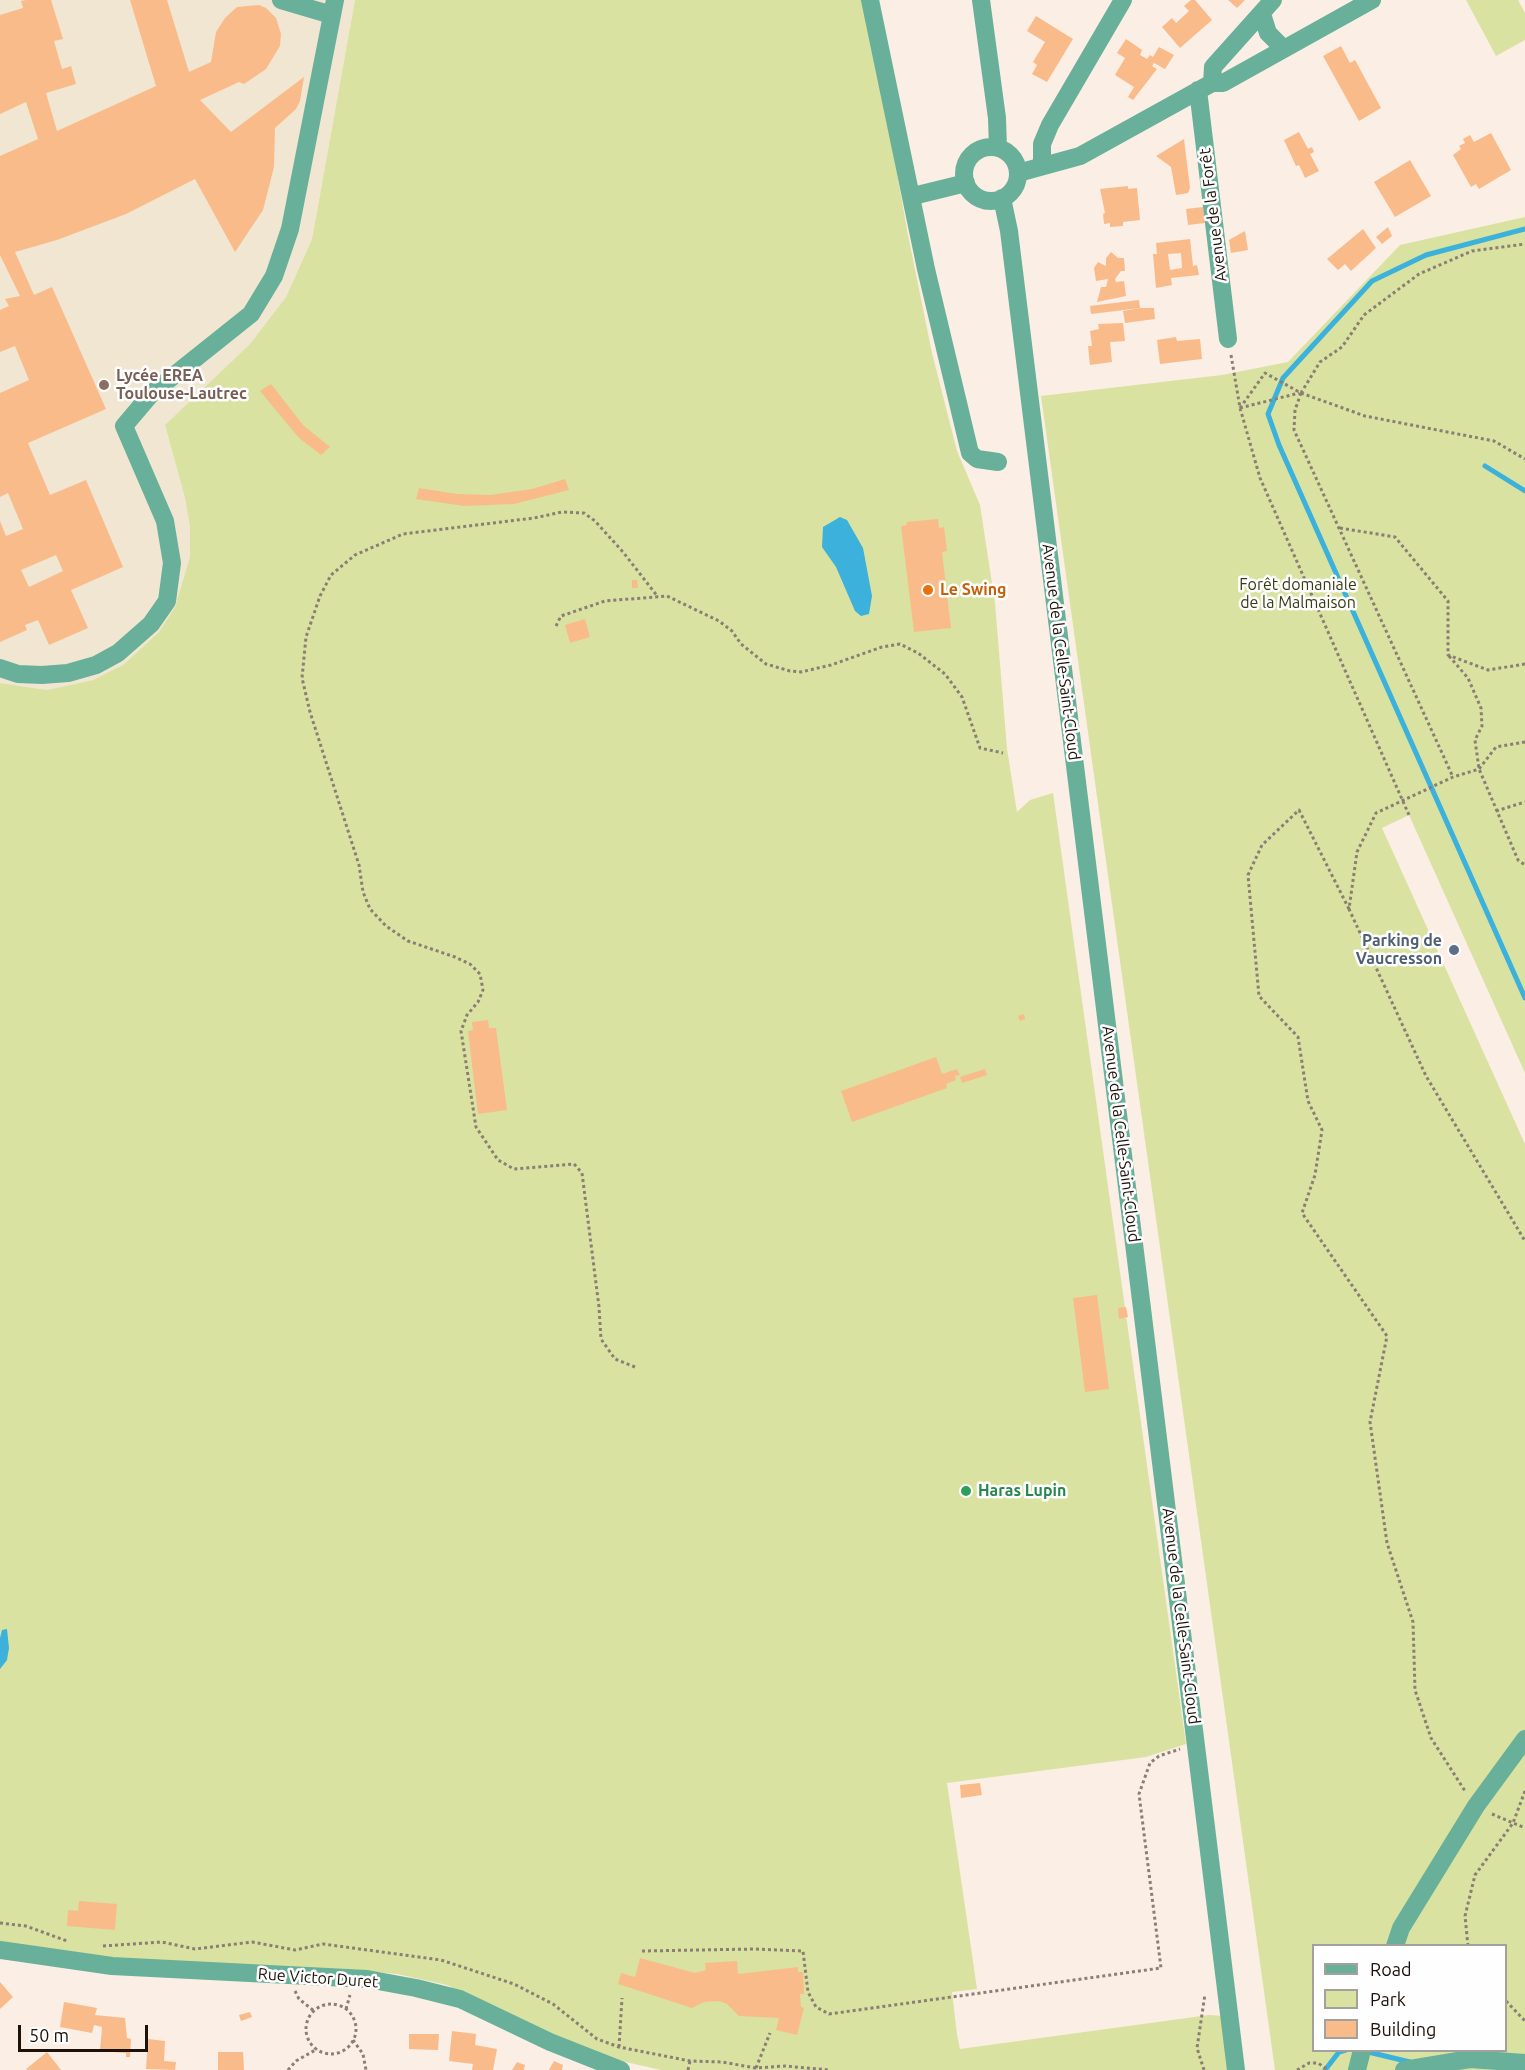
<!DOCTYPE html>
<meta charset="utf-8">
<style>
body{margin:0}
#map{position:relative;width:1525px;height:2070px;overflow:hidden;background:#fbeee4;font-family:Ubuntu,sans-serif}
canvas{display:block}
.legend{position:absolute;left:1312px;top:1944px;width:195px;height:108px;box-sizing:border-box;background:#fefefe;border:2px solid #a4a09c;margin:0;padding:8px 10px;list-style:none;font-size:18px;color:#1d1209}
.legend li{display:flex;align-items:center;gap:12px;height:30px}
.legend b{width:30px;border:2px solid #a4a09c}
.scale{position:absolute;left:18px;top:2025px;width:130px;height:27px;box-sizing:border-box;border:3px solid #1d1209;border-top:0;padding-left:8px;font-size:18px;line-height:21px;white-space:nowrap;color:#1d1209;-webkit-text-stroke:4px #fefefe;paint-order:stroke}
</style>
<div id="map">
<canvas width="1525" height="2070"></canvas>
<ul class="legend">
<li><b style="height:8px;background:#68b099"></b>Road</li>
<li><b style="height:16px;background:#d9e2a1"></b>Park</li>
<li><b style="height:16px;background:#fabb8b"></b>Building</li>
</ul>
<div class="scale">50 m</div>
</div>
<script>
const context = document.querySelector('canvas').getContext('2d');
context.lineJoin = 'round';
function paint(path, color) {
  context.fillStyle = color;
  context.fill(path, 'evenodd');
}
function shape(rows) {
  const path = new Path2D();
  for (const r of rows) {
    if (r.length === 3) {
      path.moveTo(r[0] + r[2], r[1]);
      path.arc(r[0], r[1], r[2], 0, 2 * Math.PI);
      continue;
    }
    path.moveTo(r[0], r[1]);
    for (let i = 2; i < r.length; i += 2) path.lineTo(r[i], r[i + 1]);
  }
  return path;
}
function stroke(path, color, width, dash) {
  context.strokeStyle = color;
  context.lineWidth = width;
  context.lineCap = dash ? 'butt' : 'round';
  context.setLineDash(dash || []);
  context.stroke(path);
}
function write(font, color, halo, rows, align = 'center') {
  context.font = font + ' Ubuntu,sans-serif';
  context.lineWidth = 5;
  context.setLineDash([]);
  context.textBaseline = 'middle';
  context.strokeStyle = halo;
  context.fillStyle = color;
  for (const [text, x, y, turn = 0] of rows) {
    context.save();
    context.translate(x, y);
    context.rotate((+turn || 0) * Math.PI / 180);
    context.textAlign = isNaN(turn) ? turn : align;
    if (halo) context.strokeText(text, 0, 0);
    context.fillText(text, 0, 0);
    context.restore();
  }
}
const education = shape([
 [0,0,355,0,312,238,286,297,250,344,165,425,185,498,190,527,190,557,175,607,159,632,123,665,93,680,47,690,0,683]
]);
const green = shape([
 [355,0,866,0,908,235,932,353,957,451,980,505,995,603,1007,749,1017,812,1030,800,1053,793,1186,1744,1146,1757,947,1783,977,1989,952,1992,957,2035,960,2049,1209,2015,1224,2016,1229,2070,661,2070,595,2055,447,1985,397,1974,353,1970,136,1964,0,1944,0,683,47,690,93,680,123,665,159,632,175,607,190,557,190,527,185,498,165,425,250,344,286,297,312,239],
 [1466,0,1518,0,1525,13,1525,40,1496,56],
 [1525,217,1525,1073,1409,815,1382,828,1525,1144,1525,2070,1275,2070,1041,396,1222,375,1288,362,1400,245],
 [1314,1946,1506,1946,1506,2050,1314,2050]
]);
const water = shape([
 [840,517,847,520,863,548,872,596,869,614,861,616,855,611,836,567,822,547,823,527],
 [7,1629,9,1648,7,1660,0,1669,0,1638,2,1630]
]);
const stream = shape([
 [1525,229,1426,255,1372,281,1283,378,1268,414,1279,445,1525,998],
 [1485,466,1525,491],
 [1364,2051,1410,2062],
 [1325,2070,1339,2052,1346,2050]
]);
const building = shape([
 [26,0,51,0,63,39,54,41,62,69,71,66,76,84,46,93,57,131,156,86,130,0,167,0,189,72,211,62,216,32,225,18,237,7,259,5,266,8,276,18,281,34,280,46,266,69,244,84,239,82,200,100,231,132,304,77,300,101,296,109,275,128,274,167,263,210,235,252,195,179,126,214,57,240,15,252,34,295,52,287,106,409,28,443,50,495,86,480,123,567,71,590,88,628,49,645,38,620,25,625,27,630,0,642,0,521,6,536,23,529,8,493,0,497,0,393,29,380,15,346,0,352,0,310,9,306,5,299,20,296,0,255,0,156,38,139,26,102,0,114,0,15,23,8,21,1],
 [56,555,63,571,29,587,21,570],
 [1191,0,1195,0,1212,20,1180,48,1162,27,1172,18,1176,23,1189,11,1184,6],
 [1228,0,1245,0,1237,8],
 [1036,16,1073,39,1047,82,1032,74,1037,65,1033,62,1045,42,1027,31],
 [1126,39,1142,50,1140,55,1147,59,1150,55,1153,57,1159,47,1174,55,1165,69,1154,63,1152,66,1157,69,1133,100,1128,97,1134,87,1115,75,1125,58,1117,53],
 [1341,46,1350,63,1355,60,1381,108,1359,121,1323,56],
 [1299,132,1308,149,1312,147,1314,152,1310,154,1319,171,1305,178,1299,165,1296,166,1284,140],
 [1491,133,1511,170,1479,189,1476,184,1471,187,1453,155,1461,149,1459,146,1465,143,1463,139,1470,135,1474,142],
 [1184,139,1190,188,1188,193,1176,195,1171,167,1156,156],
 [1410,160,1431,196,1395,217,1374,182],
 [1128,186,1128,189,1137,188,1140,220,1123,222,1123,226,1110,227,1110,223,1104,224,1103,214,1105,213,1100,189],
 [1203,207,1205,223,1188,225,1186,209],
 [1388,227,1392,236,1382,244,1376,237],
 [1363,229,1376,248,1351,271,1345,264,1338,270,1327,259],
 [1245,231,1248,250,1231,253,1229,240],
 [1190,239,1193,266,1197,265,1199,275,1171,278,1172,285,1156,288,1153,254,1157,254,1156,243],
 [1181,253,1182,268,1170,270,1168,254],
 [1111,252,1118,258,1124,258,1125,271,1121,271,1115,279,1116,282,1124,281,1126,296,1097,302,1101,287,1106,287,1108,279,1096,281,1094,268,1098,262,1106,266,1106,258],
 [1139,300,1140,308,1154,308,1155,319,1125,323,1123,311,1140,308,1091,314,1090,306],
 [1123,323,1125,341,1110,342,1112,362,1090,365,1088,346,1092,346,1090,331,1099,329,1098,324],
 [1176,337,1177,341,1200,339,1202,359,1160,364,1157,340],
 [271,384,303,425,330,447,321,455,299,438,260,391],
 [565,479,569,490,514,504,464,506,416,499,419,488,457,494,490,495,532,489],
 [938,519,939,528,944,527,947,551,942,552,951,628,914,632,901,526,907,525,906,522],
 [632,580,637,580,638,588,632,588],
 [585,619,590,637,570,643,565,625],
 [1024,1014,1025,1019,1020,1021,1018,1016],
 [488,1020,489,1028,496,1028,507,1110,478,1114,468,1031,473,1030,472,1022],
 [936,1057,942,1074,957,1069,960,1075,955,1076,956,1080,946,1084,947,1088,852,1122,841,1091],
 [985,1069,987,1075,962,1083,960,1077],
 [1097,1295,1109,1389,1085,1392,1073,1298],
 [1126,1307,1128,1317,1119,1319,1118,1308],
 [980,1783,982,1795,961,1798,960,1785],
 [79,1901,117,1904,115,1930,67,1926,68,1910,78,1911],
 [640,1958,695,1973,706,1970,705,1963,737,1961,738,1974,798,1967,798,1972,803,1972,804,1994,800,1994,801,2007,804,2008,797,2035,776,2030,779,2018,739,2016,727,2004,719,2001,704,2002,692,2008,618,1984,621,1973,635,1977],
 [0,1982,13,1997,0,2009],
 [64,2002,97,2008,95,2015,125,2018,127,2038,131,2039,130,2057,126,2057,126,2053,100,2051,102,2027,94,2025,92,2033,60,2027],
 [250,2012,252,2017,241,2021,239,2015],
 [452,2031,476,2034,475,2045,497,2049,493,2070,472,2070,473,2064,449,2061],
 [409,2034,439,2034,438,2050,409,2049],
 [148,2039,165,2041,164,2061,176,2062,175,2070,146,2069],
 [47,2052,61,2070,28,2070,26,2069],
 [218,2052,243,2052,244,2070,218,2070],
 [554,2061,563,2065,562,2070,549,2070],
 [517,2062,525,2065,524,2070,512,2070]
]);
const path = shape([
 [1231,355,1240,408,1260,478,1409,815],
 [1301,393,1295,410,1294,430,1453,777],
 [1301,393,1365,416,1494,441,1525,459],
 [1240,408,1265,373,1301,393,1320,362,1342,347,1364,315,1419,274,1472,251,1525,244],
 [1240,408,1299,393],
 [1340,528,1395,537,1448,601,1448,655,1488,670,1525,664],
 [556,626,561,616,605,601,667,596,719,621,732,631,741,644,766,664,790,671,801,672,831,665,882,647,900,644,918,653,945,674,962,697,980,748,1003,753],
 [1449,656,1468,678,1481,708,1482,726,1475,740,1479,769,1518,860,1525,865],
 [1525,742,1496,747,1479,769,1453,777,1376,813,1357,852,1349,909,1426,1076,1525,1241],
 [1496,811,1525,802],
 [1349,909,1299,810,1262,845,1248,875,1259,996,1298,1037,1308,1101,1322,1130,1315,1175,1302,1213,1387,1336,1370,1422,1387,1543,1413,1622,1415,1690,1431,1738,1465,1791],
 [635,1367,615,1359,601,1339,599,1307,582,1173,574,1164,514,1169,498,1160,476,1127,461,1031,467,1015,478,1002,483,990,480,974,470,964,455,957,408,941,386,926,370,909,363,892,359,865,310,712,302,678,306,637,320,596,331,575,355,555,403,534,534,518,562,512,584,513,595,521,623,552,658,597],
 [1492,1814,1525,1828],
 [0,1923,26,1926,67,1941],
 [103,1946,162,1942,195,1949,252,1942,295,1950,323,1944,441,1960,514,1984,553,2004,597,2039,619,2047,690,2061,722,2062,756,2068,785,2066,829,2070],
 [1468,1946,1465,1916,1475,1875,1513,1823,1525,1791],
 [642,1951,755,1949,803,1951,808,1992,816,2007,829,2014,1161,1968,1139,1794,1150,1763,1159,1756,1180,1749],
 [295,1991,299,1999,314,2011],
 [1506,2001,1525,2021],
 [331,2029,25],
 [346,2009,350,1995],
 [353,2040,363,2054,366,2070],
 [619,2047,622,1998],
 [756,2068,770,2033],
 [288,2070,296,2061,317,2049],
 [688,2070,690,2061],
 [1204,2070,1197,2048,1205,1994],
 [1297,2070,1309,2063,1318,2063,1328,2070]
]);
const minor = shape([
 [281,0,332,15],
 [870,0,926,269,970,453,977,459,998,462],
 [981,0,997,118,998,148],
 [1262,14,1268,33,1284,49],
 [1212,83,1213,67,1273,0],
 [1198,90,1228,339],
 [991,174,27],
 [1042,165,1042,144,1050,125,1123,0],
 [1018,173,1080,156,1212,83,1223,83,1372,0],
 [913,196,966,183],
 [1002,198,1009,231,1236,2070],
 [0,668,18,674,42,675,68,673,96,665,118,653,151,624,167,601,172,563,165,521,124,426,152,393,251,314,274,276,290,229,335,0],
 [1395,1946,1401,1928,1476,1806,1525,1739],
 [0,1950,112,1966,367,1979,416,1988,460,1999,550,2042,621,2070],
 [1357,2070,1362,2050],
 [1404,2070,1470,2059,1525,2063]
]);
const markers = [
 [104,385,6,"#8d6e63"],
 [928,590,6,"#e8710a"],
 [1454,950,6,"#5c6f8a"],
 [966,1491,6,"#2e9e5b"]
];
const streetNames = [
 ["Avenue de la Forêt",1213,215,-97],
 ["Avenue de la Celle-Saint-Cloud",1061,652,83],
 ["Avenue de la Celle-Saint-Cloud",1121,1134,83],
 ["Avenue de la Celle-Saint-Cloud",1181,1616,83],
 ["Rue Victor Duret",318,1978,4]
];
const educationNames = [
 ["Lycée EREA",116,376],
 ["Toulouse-Lautrec",116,394]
];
const parkNames = [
 ["Forêt domaniale",1298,585],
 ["de la Malmaison",1298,603]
];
const foodNames = [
 ["Le Swing",940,590]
];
const serviceNames = [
 ["Parking de",1442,941],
 ["Vaucresson",1442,959]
];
const leisureNames = [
 ["Haras Lupin",978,1491]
];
paint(education, '#f0e6d1');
paint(green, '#d9e2a1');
paint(water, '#3bb1dc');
stroke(stream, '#3bb1dc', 5);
paint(building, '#fabb8b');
stroke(path, '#8a7e75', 3, [3, 3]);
stroke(minor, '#68b099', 18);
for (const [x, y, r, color] of markers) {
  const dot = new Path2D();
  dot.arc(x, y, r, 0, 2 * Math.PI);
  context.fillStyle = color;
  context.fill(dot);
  stroke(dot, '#fefefe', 2);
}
write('16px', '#1d1209', '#fefefe', streetNames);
write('bold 16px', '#785e54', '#fefefe', educationNames, 'left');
write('16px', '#383c14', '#fefefe', parkNames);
write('bold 16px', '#c56008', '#fefefe', foodNames, 'left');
write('bold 16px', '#4e5e75', '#fefefe', serviceNames, 'right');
write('bold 16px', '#27864d', '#fefefe', leisureNames, 'left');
</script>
